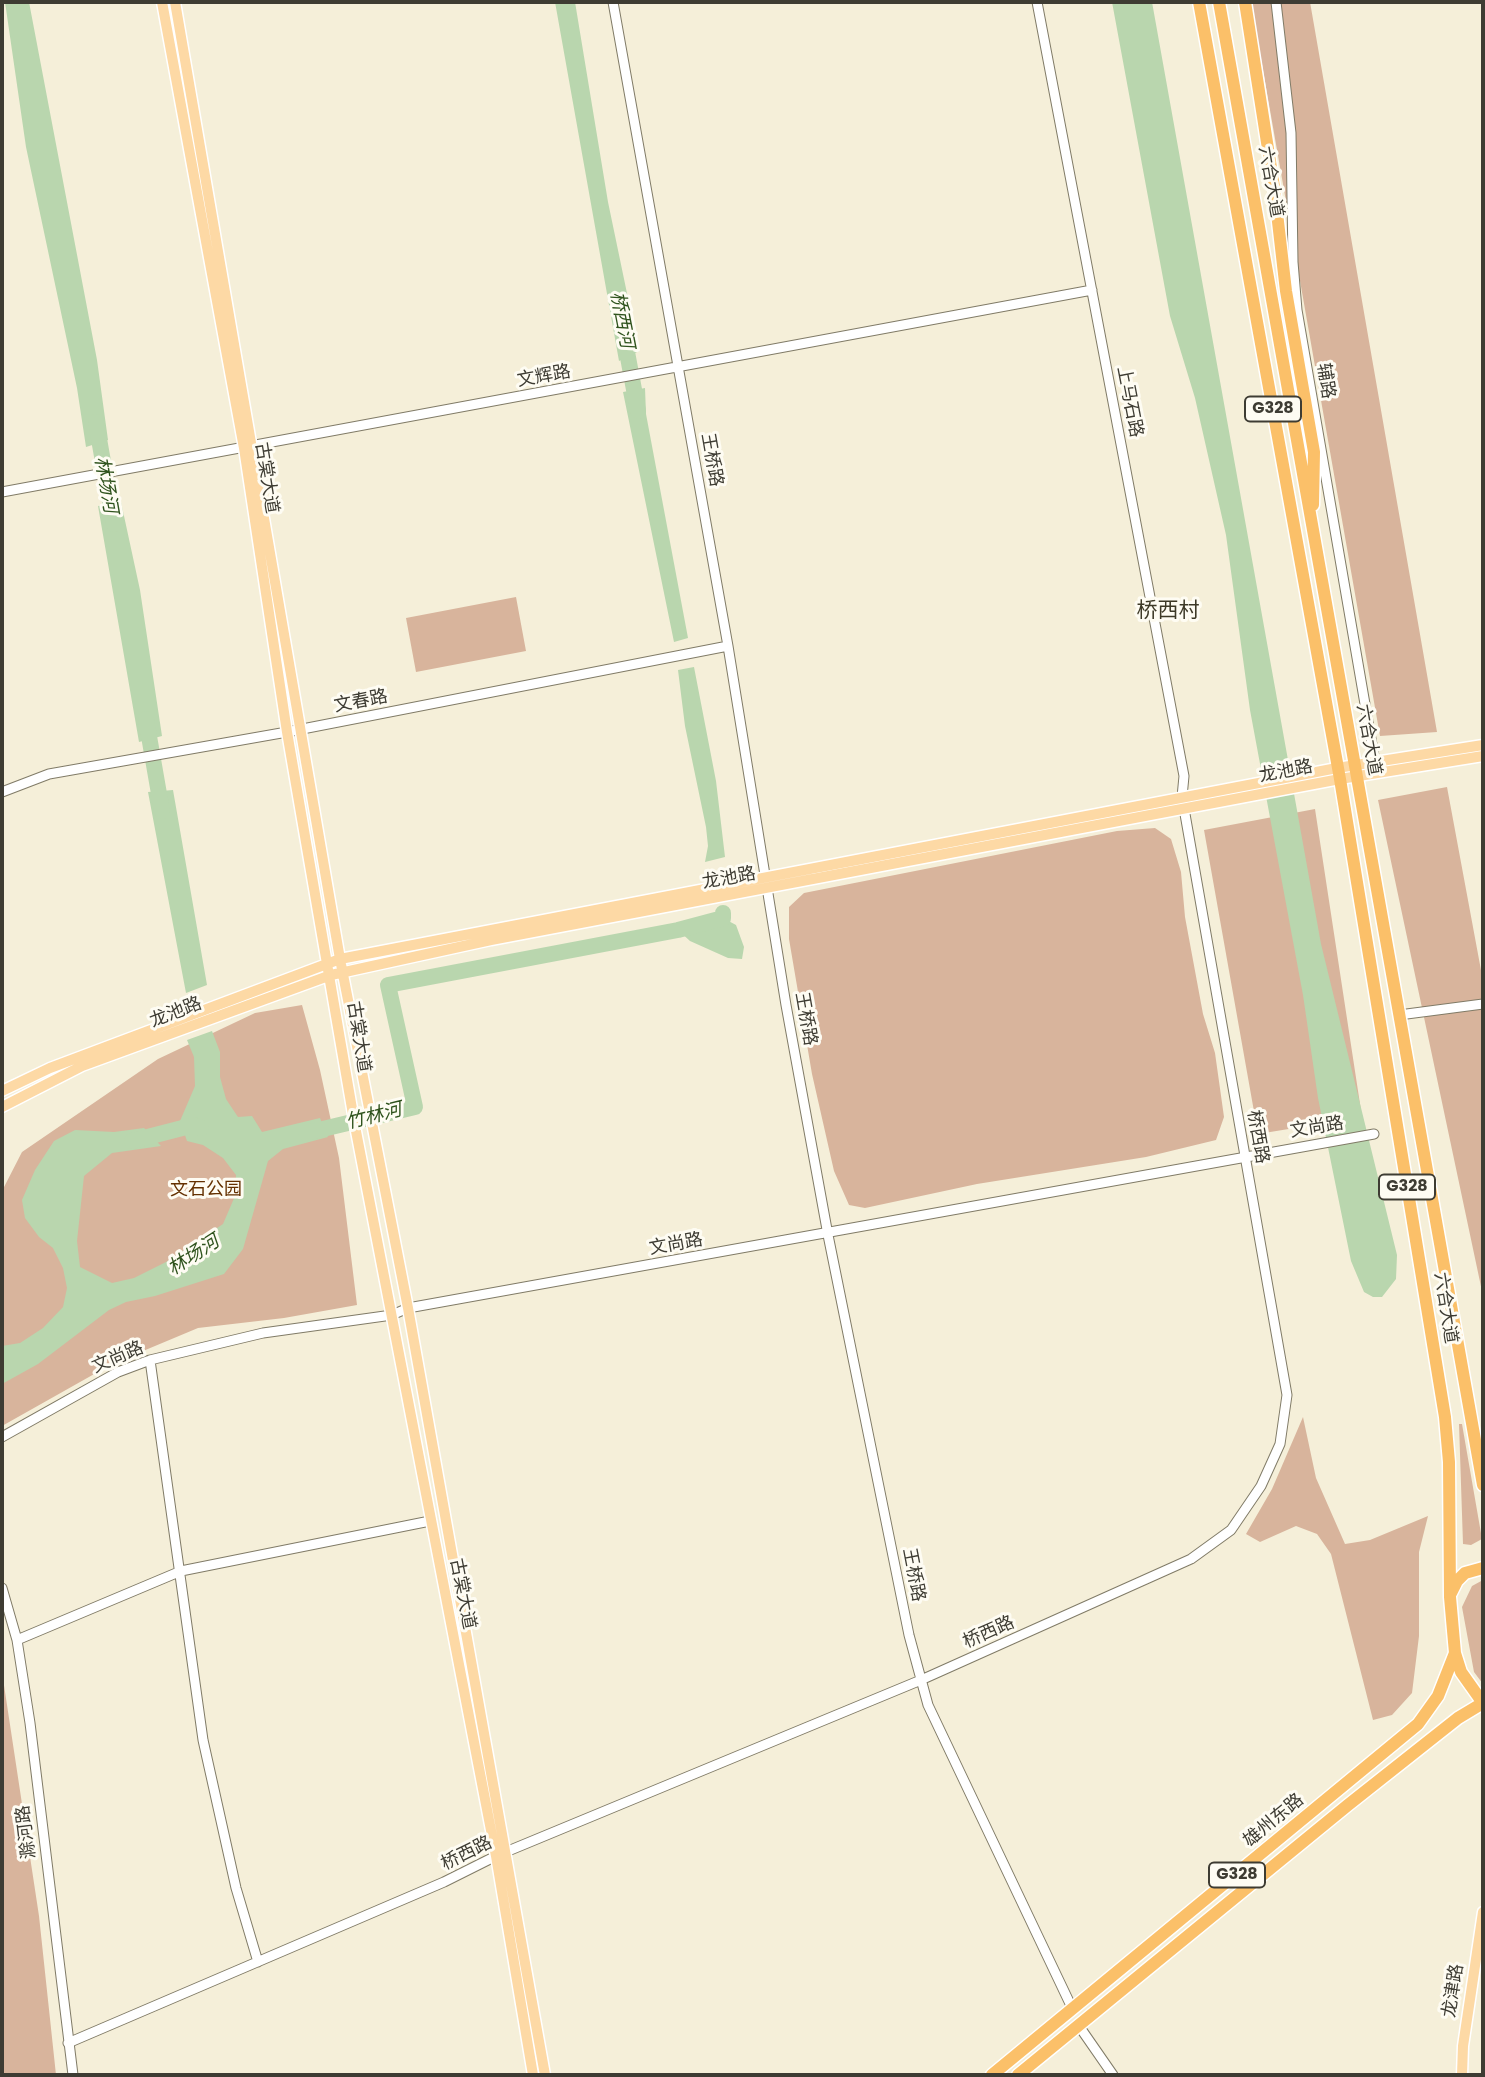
<!DOCTYPE html>
<meta charset="utf-8">
<style>
body{margin:0}
#map{position:relative;width:1485px;height:2077px;overflow:hidden;background:#f5efd9;font-family:Poppins,sans-serif}
canvas{display:block}
.frame{position:absolute;inset:0;border:4px solid #3e3c33;pointer-events:none}
</style>
<div id="map">
<canvas width="1485" height="2077"></canvas>
<div class="frame"></div>
</div>
<script>
const context = document.querySelector('canvas').getContext('2d');
context.lineJoin = 'round';
function paint(path, color) {
  context.fillStyle = color;
  context.fill(path, 'evenodd');
}
function shape(rows) {
  const path = new Path2D();
  for (const r of rows) {
    path.moveTo(r[0], r[1]);
    for (let i = 2; i < r.length; i += 2) path.lineTo(r[i], r[i + 1]);
  }
  return path;
}
function stroke(path, color, width, dash) {
  context.strokeStyle = color;
  context.lineWidth = width;
  context.lineCap = dash ? 'butt' : 'round';
  context.setLineDash(dash || []);
  context.stroke(path);
}
function write(font, color, halo, rows, align = 'center') {
  context.font = font + ' Poppins,"Noto Sans SC",sans-serif';
  context.lineWidth = 6;
  context.setLineDash([]);
  context.textBaseline = 'middle';
  context.strokeStyle = halo;
  context.fillStyle = color;
  for (const [text, x, y, turn = 0] of rows) {
    context.save();
    context.translate(x, y);
    context.rotate((+turn || 0) * Math.PI / 180);
    context.textAlign = isNaN(turn) ? turn : align;
    if (halo) context.strokeText(text, 0, 0);
    context.fillText(text, 0, 0);
    context.restore();
  }
}
const green = shape([
 [1251,2,1310,2,1437,732,1380,736],
 [516,597,526,651,416,672,406,618],
 [1447,787,1483,981,1483,1296,1378,800],
 [1315,809,1362,1117,1258,1134,1204,830],
 [1155,828,1171,839,1181,872,1185,917,1203,1014,1215,1053,1224,1117,1216,1140,1146,1157,977,1184,865,1208,849,1205,834,1171,812,1074,789,939,789,907,804,893,1117,831],
 [302,1005,320,1070,339,1158,357,1305,284,1318,198,1328,112,1364,2,1426,2,1191,22,1152,158,1059,255,1013],
 [1303,1417,1316,1478,1345,1544,1370,1540,1428,1516,1419,1552,1419,1636,1412,1693,1392,1715,1373,1720,1331,1554,1317,1534,1296,1526,1260,1542,1246,1534,1272,1489],
 [1459,1424,1462,1424,1482,1539,1471,1545,1463,1544],
 [1483,1580,1483,1684,1474,1672,1462,1607,1472,1586],
 [2,1672,39,1916,56,2075,2,2075]
]);
const water = shape([
 [5,2,29,2,97,360,108,440,86,447,77,388,26,147],
 [555,2,575,2,608,202,639,351,619,361],
 [1112,2,1152,2,1321,944,1397,1255,1396,1279,1382,1297,1373,1297,1364,1292,1351,1261,1318,1098,1303,995,1250,710,1226,535,1195,398,1170,316],
 [645,388,646,414,688,638,674,642,623,392],
 [121,502,140,590,162,736,139,742,98,506],
 [694,667,716,781,725,857,705,862,708,846,706,827,685,726,678,670],
 [173,790,207,985,186,993,148,792],
 [723,918,736,925,744,947,742,959,728,958,690,941,678,930,695,921],
 [212,1031,220,1052,220,1077,226,1099,238,1117,252,1116,262,1132,320,1118,328,1137,283,1149,268,1161,243,1249,224,1274,155,1296,126,1302,109,1310,38,1364,2,1384,2,1346,20,1343,43,1328,63,1307,67,1288,63,1268,53,1248,39,1237,25,1218,22,1200,35,1170,54,1141,75,1130,114,1132,144,1128,161,1146,112,1153,84,1176,77,1241,80,1267,112,1283,134,1278,166,1262,223,1224,235,1196,236,1175,223,1158,203,1145,187,1141,180,1121,195,1086,194,1057,187,1040]
]);
const river = shape([
 [624,336,638,411],
 [96,422,114,524],
 [146,719,162,811],
 [306,1133,415,1107,388,985,678,930,723,918,723,913],
 [132,1141,194,1125,201,1128]
]);
const minor = shape([
 [613,2,728,646,786,1005,828,1235,909,1635,928,1705,1073,2010],
 [1276,2,1291,133,1293,262,1297,310,1375,762],
 [2,492,1092,290],
 [2,792,49,774,287,732,728,646],
 [1399,1015,1483,1004],
 [150,1360,203,1740,236,1888,258,1962],
 [2,1437,118,1372,150,1360,263,1333,392,1315,408,1308,1374,1134],
 [2,1588,17,1640,30,1723,73,2075],
 [17,1640,181,1571,430,1521],
 [1079,2026,1113,2075],
 [68,2043,444,1882,496,1856,921,1680,1191,1559,1231,1530,1261,1486,1280,1444,1287,1395,1182,797,1184,776,1037,2]
]);
const major = shape([
 [162,2,244,448,287,732,355,1126,496,1856,533,2075],
 [175,2,340,959,408,1308,545,2075],
 [2,1091,50,1068,340,959,1337,768,1483,745],
 [2,1107,82,1066,331,975,491,940,1340,779,1483,756],
 [1462,2075,1463,2046,1483,1912]
]);
const highway = shape([
 [1199,2,1340,779,1445,1417,1449,1462,1450,1597,1455,1653,1461,1672,1483,1703],
 [1219,2,1483,1485],
 [1245,2,1274,187,1286,291,1314,452,1313,505],
 [1451,1593,1457,1581,1465,1573,1483,1568],
 [992,2075,1418,1724,1438,1696,1455,1653],
 [1018,2075,1348,1805,1458,1718,1483,1703]
]);
const shields = [
 [1273,409,56],
 [1407,1187,56],
 [1237,1875,56]
];
const shieldNames = [
 ["G328",1273,409],
 ["G328",1407,1187],
 ["G328",1237,1875]
];
const streetNames = [
 ["六合大道",1270,182,80],
 ["文辉路",544,377,-10],
 ["辅路",1325,381,81],
 ["上马石路",1129,402,79],
 ["王桥路",711,460,80],
 ["古棠大道",266,478,81],
 ["文春路",361,702,-11],
 ["六合大道",1368,740,80],
 ["龙池路",1286,772,-11],
 ["龙池路",729,879,-10],
 ["龙池路",176,1013,-21],
 ["王桥路",805,1019,80],
 ["古棠大道",358,1037,81],
 ["文尚路",1317,1128,-9],
 ["桥西路",1257,1137,80],
 ["文尚路",676,1245,-10],
 ["六合大道",1445,1308,81],
 ["文尚路",118,1358,-23],
 ["王桥路",913,1575,79],
 ["古棠大道",462,1594,79],
 ["桥西路",989,1633,-24],
 ["雄州东路",1274,1821,-40],
 ["滁河路",27,1832,-97],
 ["桥西路",467,1854,-26],
 ["龙津路",1454,1991,-81]
];
const parkNames = [
 ["文石公园",206,1190]
];
const waterNames = [
 ["桥西河",621,320,79],
 ["林场河",105,485,80],
 ["竹林河",374,1117,-14],
 ["林场河",194,1256,-33]
];
const quarterNames = [
 ["桥西村",1168,612]
];
paint(green, '#d8b49c');
paint(water, '#b9d6ae');
stroke(river, '#b9d6ae', 16);
stroke(minor, '#807b67', 11);
stroke(major, '#fff', 13);
stroke(highway, '#fff', 15);
stroke(minor, '#fff', 9);
stroke(major, '#fdd9a5', 10);
stroke(highway, '#fbc069', 12);
for (const [x, y, w] of shields) {
  const box = new Path2D();
  box.roundRect(x - w / 2, y - 12.5, w, 25, 5);
  context.fillStyle = '#fefcf3';
  context.fill(box);
  stroke(box, '#3e3c33', 2);
}
write('bold 16px', '#3e3c33', null, shieldNames);
write('18px', '#3e3c33', '#fefcf3', streetNames);
write('18px', '#643001', '#fefcf3', parkNames);
write('italic 19px', '#2f531d', '#fefcf3', waterNames);
write('21px', '#3d3927', '#fefcf3', quarterNames);
</script>
